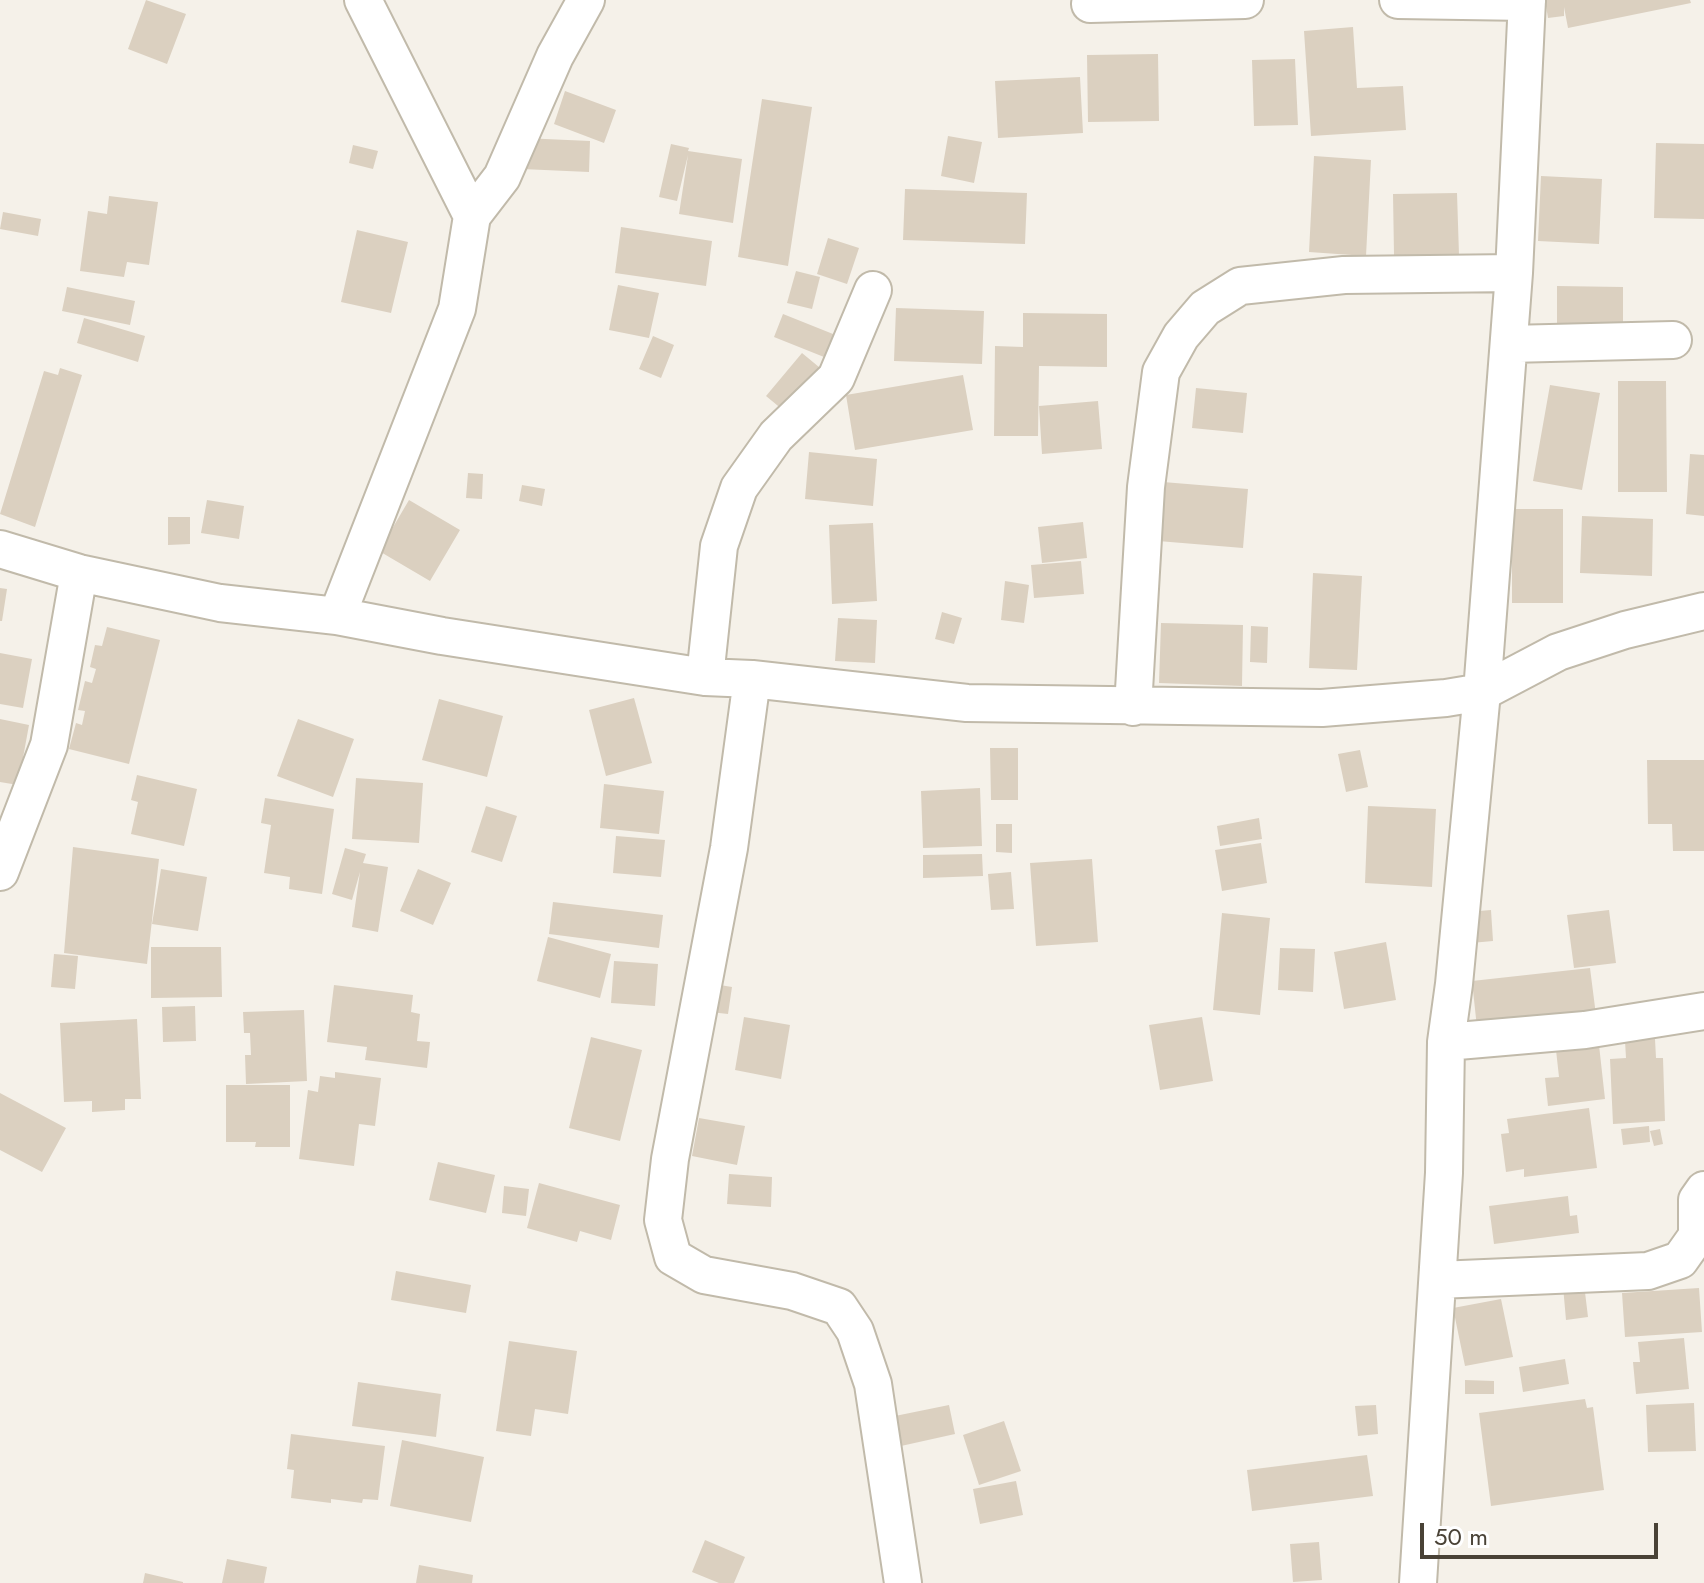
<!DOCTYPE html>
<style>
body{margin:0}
#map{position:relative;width:1704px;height:1583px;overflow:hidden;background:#f5f1e9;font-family:Jost,sans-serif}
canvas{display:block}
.scale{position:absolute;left:1420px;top:1523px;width:238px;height:36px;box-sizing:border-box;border:4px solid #494236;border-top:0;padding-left:10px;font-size:24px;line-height:28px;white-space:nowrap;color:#494236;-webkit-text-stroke:6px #fff;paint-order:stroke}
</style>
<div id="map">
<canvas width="1704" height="1583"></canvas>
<div class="scale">50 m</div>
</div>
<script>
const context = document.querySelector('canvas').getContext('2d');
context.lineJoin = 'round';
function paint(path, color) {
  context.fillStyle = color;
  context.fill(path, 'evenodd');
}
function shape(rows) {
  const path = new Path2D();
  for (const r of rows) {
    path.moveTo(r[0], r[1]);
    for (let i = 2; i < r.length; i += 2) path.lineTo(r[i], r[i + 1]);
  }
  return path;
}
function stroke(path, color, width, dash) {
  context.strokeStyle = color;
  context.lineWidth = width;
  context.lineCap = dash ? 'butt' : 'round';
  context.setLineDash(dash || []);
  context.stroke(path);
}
const building = shape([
 [146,0,186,14,167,64,128,49],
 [1545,0,1690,0,1691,3,1568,28,1564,7,1564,16,1548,18],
 [1353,27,1357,88,1403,86,1406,130,1311,136,1304,31],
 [1158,54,1159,121,1088,122,1087,55],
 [1295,59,1298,125,1254,126,1252,60],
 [1080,77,1083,133,998,138,995,81],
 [565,91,616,110,604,143,554,124],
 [762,99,812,107,788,266,738,257],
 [948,136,982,142,974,183,941,176],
 [523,138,590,141,589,172,522,169],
 [1656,143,1704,144,1704,219,1654,218],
 [671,144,689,148,688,151,742,159,733,223,679,214,688,155,677,201,659,197],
 [353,145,378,151,373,169,349,163],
 [1314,156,1371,160,1366,256,1309,252],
 [1541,176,1602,179,1599,244,1538,241],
 [905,189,1027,193,1025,244,903,240],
 [1457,193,1459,255,1394,255,1393,194],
 [109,196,158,202,149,265,127,262,124,277,80,271,88,211,107,214],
 [3,212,41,219,38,236,0,229],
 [621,227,712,241,706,286,615,273],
 [357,230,408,242,391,313,341,302],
 [828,238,859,248,847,284,817,274],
 [796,271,820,277,812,309,787,303],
 [618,285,659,293,649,338,609,330],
 [1557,286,1623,287,1623,332,1557,330],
 [67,287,135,301,130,325,62,311],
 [896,308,984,311,982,364,894,361],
 [1023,313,1107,314,1107,367,1039,366,1038,436,994,436,995,346,1023,347],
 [783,314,838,336,829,359,774,337],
 [84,318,145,336,138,362,77,343],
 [653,336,674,345,661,378,639,369],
 [802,353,825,372,789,415,766,396],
 [60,368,82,375,35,527,0,514,44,371,58,375],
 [963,375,973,430,855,450,846,395],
 [1618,381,1666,381,1667,492,1618,492],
 [1550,385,1600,393,1582,490,1533,481],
 [1196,388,1247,393,1243,433,1192,428],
 [1098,401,1102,449,1042,454,1039,406],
 [809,452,877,459,873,506,805,499],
 [1690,454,1704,455,1704,516,1686,514],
 [468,473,483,474,482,499,466,498],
 [1163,482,1248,489,1243,548,1158,541],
 [522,485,545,489,542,506,519,501],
 [207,500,244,506,239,539,201,533],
 [409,500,460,530,430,581,379,551],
 [1512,509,1563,509,1563,603,1512,603],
 [1582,516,1653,519,1652,576,1580,573],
 [168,517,190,517,190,544,168,545],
 [1083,522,1087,558,1042,563,1038,527],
 [873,523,877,601,832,604,829,525],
 [1081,561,1084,594,1034,598,1031,565],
 [1313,573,1362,576,1357,670,1309,668],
 [1005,581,1029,585,1024,623,1001,620],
 [0,588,7,589,2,621,0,621],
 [942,612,962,618,954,644,935,639],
 [838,618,877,620,875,663,835,661],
 [1161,623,1243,625,1242,686,1159,683],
 [1251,626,1268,627,1267,663,1250,662],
 [107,627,160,640,129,764,69,749,76,723,82,725,85,711,78,710,85,681,92,683,96,669,90,667,95,645,102,646],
 [0,653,32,659,23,708,0,704],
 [634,698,652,763,606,776,589,710],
 [439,699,503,716,487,777,422,760],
 [0,719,29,725,18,785,0,782],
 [298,719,354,739,333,797,277,776],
 [990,748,1018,748,1018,800,991,800],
 [1360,750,1368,787,1346,792,1338,754],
 [1647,760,1704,760,1704,851,1673,851,1672,824,1648,824],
 [137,775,197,789,184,846,131,834,138,802,131,800],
 [356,778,423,783,419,843,352,839],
 [604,784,664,791,659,834,600,828],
 [980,788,982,846,923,848,921,791],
 [265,798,334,809,322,894,289,889,290,877,264,873,271,825,261,823],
 [486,806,517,816,502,862,471,852],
 [1368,806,1436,809,1432,887,1365,883],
 [1259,818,1262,839,1220,846,1217,826],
 [996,824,1012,824,1012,853,996,852],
 [616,836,665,840,661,877,613,873],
 [1261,843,1267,883,1222,891,1215,850],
 [73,847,159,859,147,964,64,953],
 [345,848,366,854,363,863,388,867,378,932,352,927,360,872,352,900,332,894],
 [982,854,983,876,923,878,923,855],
 [1092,859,1098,942,1036,946,1030,863],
 [161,869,207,877,198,931,152,924],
 [418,869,451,883,433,925,400,911],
 [1011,872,1014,909,991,910,988,874],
 [553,902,663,915,659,948,549,934],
 [1491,910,1493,941,1471,943,1468,912],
 [1609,910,1616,963,1574,968,1567,915],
 [1222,913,1270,918,1260,1015,1213,1010],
 [548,937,611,954,600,998,537,981],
 [1386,942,1396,1000,1344,1009,1334,952],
 [151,947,221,947,222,997,151,998],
 [1280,948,1315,949,1313,992,1278,990],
 [54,954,78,956,75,989,51,987],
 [614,961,658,964,655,1006,611,1003],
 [1590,968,1597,1023,1478,1037,1472,981],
 [714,984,732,987,728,1014,710,1012],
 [334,985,413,995,411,1012,420,1014,417,1041,430,1042,427,1068,365,1060,367,1047,327,1042],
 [195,1006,196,1041,163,1042,162,1007],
 [304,1010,307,1081,246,1084,245,1055,251,1055,250,1033,244,1033,243,1012],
 [744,1017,790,1025,781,1079,735,1070],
 [1202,1017,1213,1081,1160,1090,1149,1025],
 [137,1019,141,1099,125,1099,125,1110,92,1112,92,1101,64,1102,60,1023],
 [591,1037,642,1050,620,1141,569,1128],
 [1655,1039,1656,1058,1663,1058,1665,1121,1613,1124,1610,1059,1626,1058,1625,1041],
 [1599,1045,1605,1099,1548,1106,1545,1078,1559,1077,1556,1050],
 [335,1072,381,1078,375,1126,359,1124,354,1166,299,1159,308,1090,318,1092,320,1076,335,1078],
 [226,1085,290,1085,290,1147,255,1147,256,1142,226,1142],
 [0,1093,66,1128,42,1172,0,1150],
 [1589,1108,1597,1168,1524,1177,1524,1169,1506,1172,1501,1134,1509,1133,1507,1119],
 [699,1118,745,1126,737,1165,692,1156],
 [1649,1126,1650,1142,1623,1145,1621,1129],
 [1660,1129,1663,1144,1654,1146,1650,1131],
 [438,1162,495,1175,486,1213,429,1200],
 [729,1174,772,1177,771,1207,727,1204],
 [539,1183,620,1205,611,1240,580,1231,577,1242,527,1228],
 [504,1186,529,1189,526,1216,502,1213],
 [1568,1196,1570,1216,1577,1215,1579,1233,1494,1244,1489,1206],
 [396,1271,471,1285,466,1313,391,1300],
 [1584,1284,1588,1317,1566,1320,1563,1286],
 [1699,1288,1702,1332,1625,1337,1622,1293],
 [1501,1299,1513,1357,1465,1366,1453,1308],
 [1684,1338,1689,1389,1636,1394,1633,1362,1640,1362,1638,1342],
 [509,1341,577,1351,568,1414,535,1409,531,1436,496,1431],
 [1565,1359,1569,1384,1523,1392,1519,1367],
 [1465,1380,1494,1381,1494,1394,1465,1394],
 [358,1382,441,1394,436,1437,352,1426],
 [1585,1399,1587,1408,1593,1407,1604,1490,1491,1506,1479,1413],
 [1694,1403,1696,1451,1648,1452,1646,1405],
 [949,1405,955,1434,901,1446,895,1416],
 [1376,1405,1378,1434,1358,1436,1355,1406],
 [1004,1421,1021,1471,979,1485,963,1435],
 [291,1434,385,1446,378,1500,363,1499,362,1503,331,1499,331,1503,291,1498,294,1470,287,1469],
 [402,1440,484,1457,471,1522,390,1506],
 [1367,1455,1373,1496,1252,1511,1247,1470],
 [1016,1481,1023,1515,980,1524,973,1489],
 [705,1540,745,1557,734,1583,719,1583,692,1572],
 [1319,1542,1322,1580,1293,1582,1290,1544],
 [227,1559,267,1567,264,1583,222,1583],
 [419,1565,473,1575,472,1583,416,1583],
 [145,1573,183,1582,183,1583,143,1583]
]);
const street = shape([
 [363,0,472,216],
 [1398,0,1527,2],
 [1090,4,1245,0],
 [1509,344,1673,340],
 [0,549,79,573,220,603,337,616,442,636,705,677,752,679,967,703,1322,708,1446,698,1482,692,1558,652,1625,630,1704,611],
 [337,616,457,309,472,216,502,177,555,56,586,0],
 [705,677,719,546,739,488,776,436,836,378,873,290],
 [752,679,729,848,670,1159,663,1220,673,1257,704,1275,792,1291,839,1307,855,1331,873,1384,903,1583],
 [1133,707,1146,487,1161,372,1181,336,1205,308,1240,286,1344,275,1514,273],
 [0,872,49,745,79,573],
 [1446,1042,1585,1030,1704,1011],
 [1438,1280,1648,1271,1680,1260,1697,1236,1697,1200,1704,1190],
 [1418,1583,1444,1173,1446,1042,1454,984,1482,692,1514,273,1527,0]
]);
paint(building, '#dbd0c0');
stroke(street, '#c1baaa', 40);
stroke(street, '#fff', 36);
</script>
